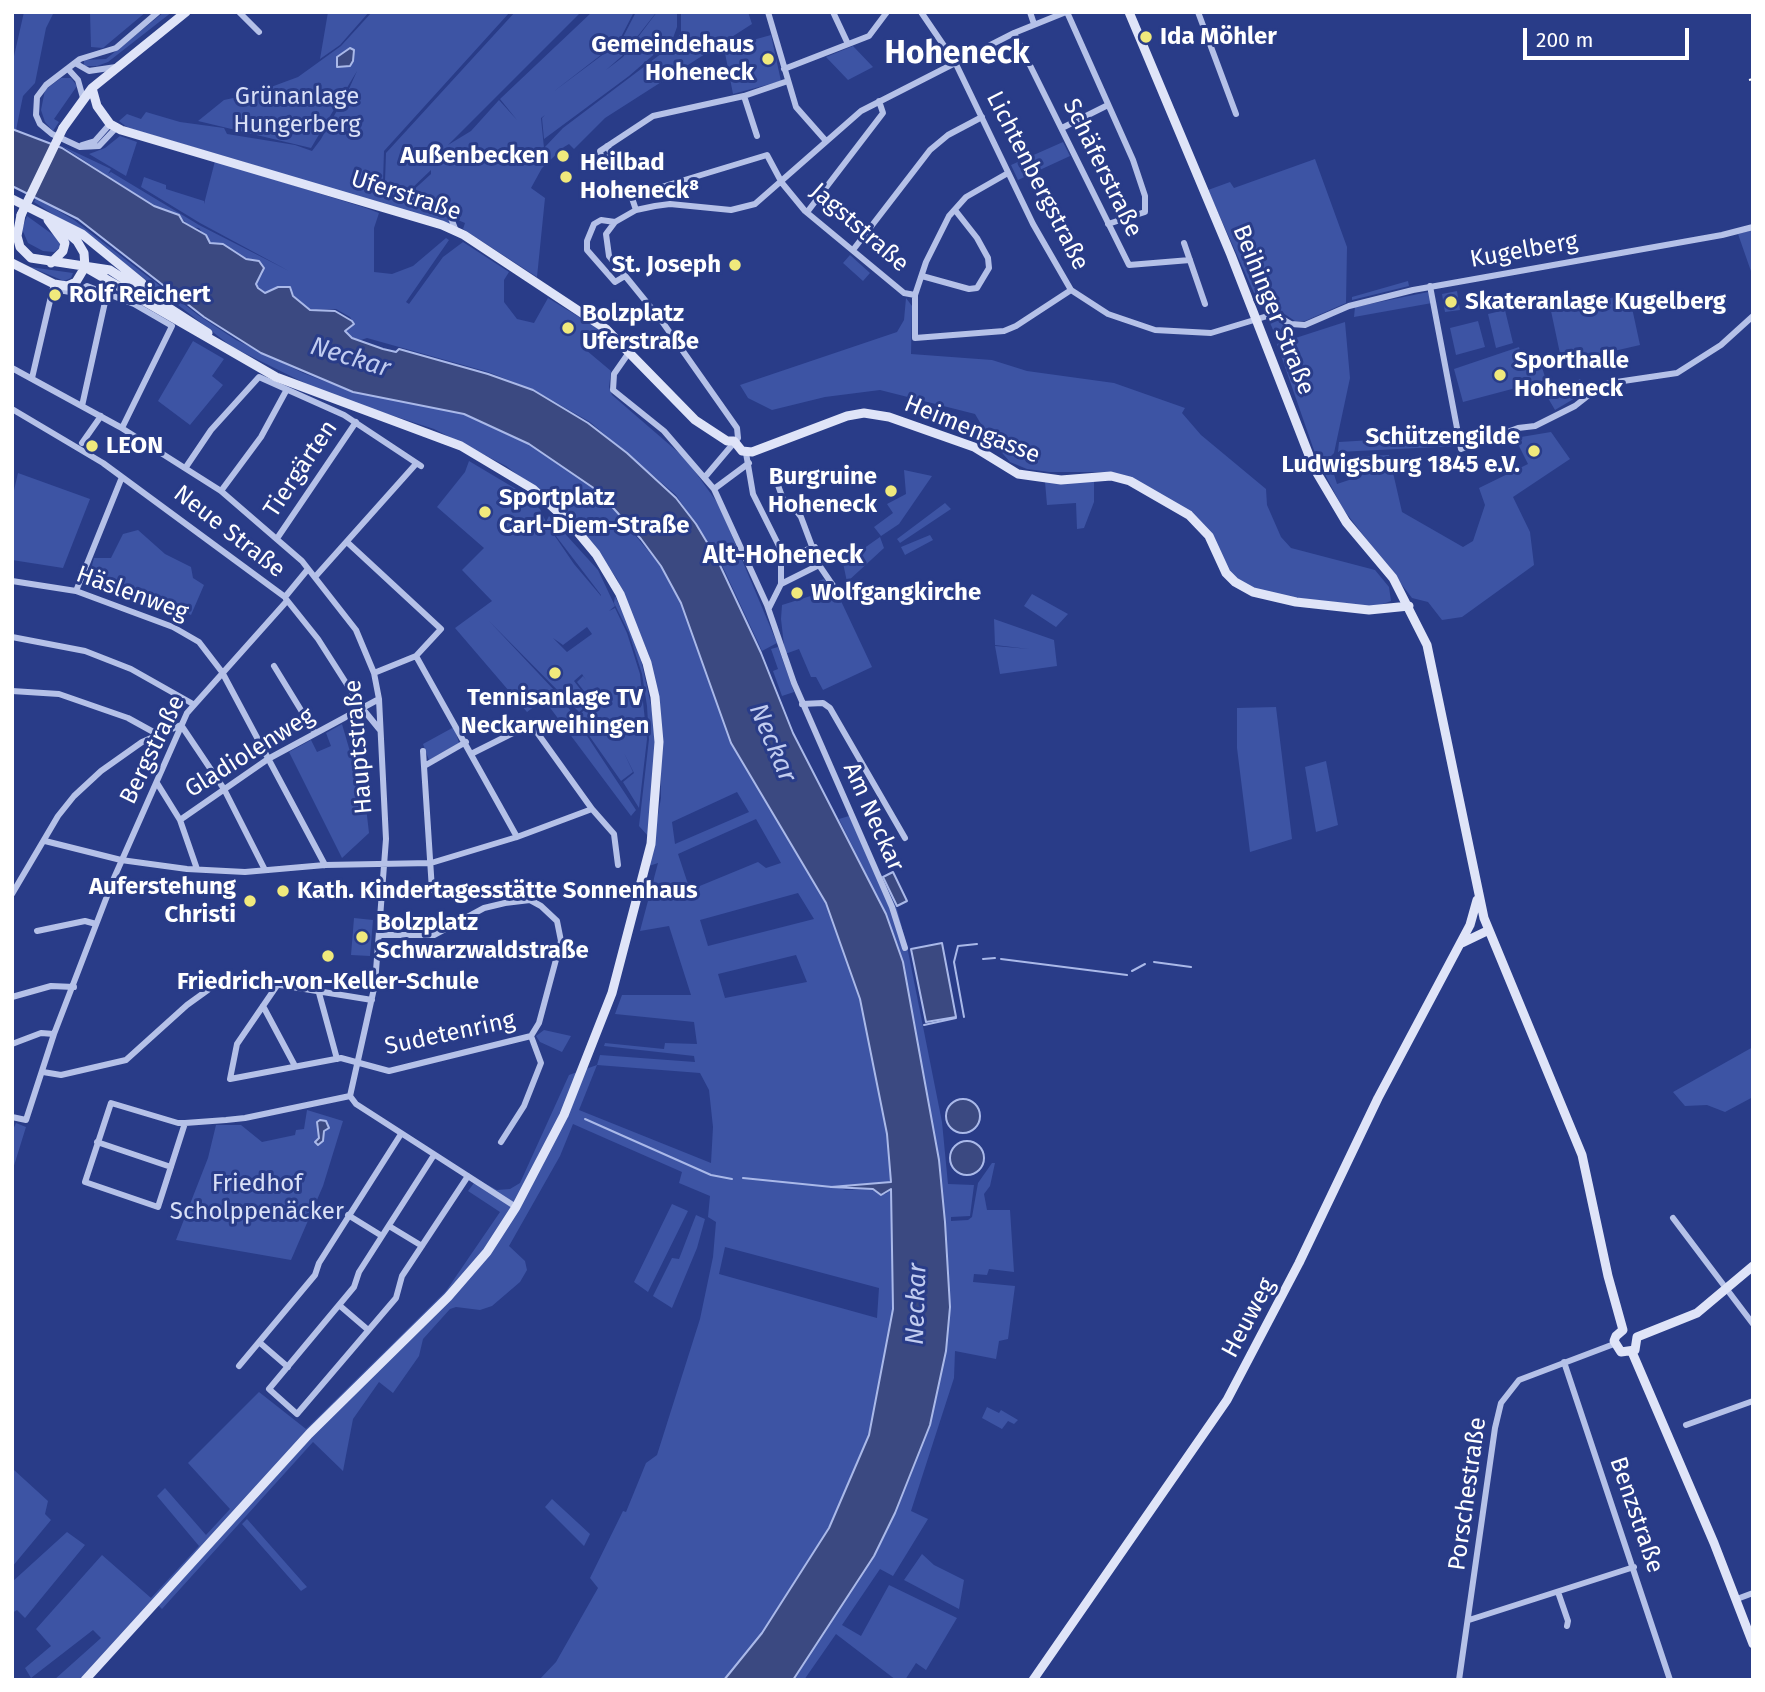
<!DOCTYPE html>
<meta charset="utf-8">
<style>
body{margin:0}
#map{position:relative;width:1765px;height:1692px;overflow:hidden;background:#293c88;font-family:"Fira Sans",sans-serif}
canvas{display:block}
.frame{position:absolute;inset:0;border:14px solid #fff;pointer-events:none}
.scale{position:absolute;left:1523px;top:28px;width:166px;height:32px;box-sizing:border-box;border:4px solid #fff;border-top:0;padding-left:9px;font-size:21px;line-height:24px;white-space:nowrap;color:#fff;-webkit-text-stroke:5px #293c88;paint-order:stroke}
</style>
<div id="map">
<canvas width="1765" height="1692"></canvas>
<div class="frame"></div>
<div class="scale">200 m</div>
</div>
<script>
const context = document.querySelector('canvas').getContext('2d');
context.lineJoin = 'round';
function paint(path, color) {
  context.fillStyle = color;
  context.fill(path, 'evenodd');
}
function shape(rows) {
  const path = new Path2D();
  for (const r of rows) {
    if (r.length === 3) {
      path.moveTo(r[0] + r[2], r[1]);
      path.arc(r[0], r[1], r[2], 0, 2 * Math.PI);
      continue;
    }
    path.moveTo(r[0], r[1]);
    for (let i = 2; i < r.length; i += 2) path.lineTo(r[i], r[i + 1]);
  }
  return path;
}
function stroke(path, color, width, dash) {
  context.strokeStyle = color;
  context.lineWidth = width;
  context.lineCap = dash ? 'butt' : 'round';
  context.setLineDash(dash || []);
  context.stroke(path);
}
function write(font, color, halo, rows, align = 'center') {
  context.font = font + ' "Fira Sans",sans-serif';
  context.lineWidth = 6;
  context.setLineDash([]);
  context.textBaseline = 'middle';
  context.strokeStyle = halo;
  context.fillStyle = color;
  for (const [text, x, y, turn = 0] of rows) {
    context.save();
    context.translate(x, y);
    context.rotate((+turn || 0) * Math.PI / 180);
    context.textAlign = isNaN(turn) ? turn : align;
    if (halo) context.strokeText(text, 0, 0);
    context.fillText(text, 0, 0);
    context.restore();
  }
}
const green = shape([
 [24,12,54,12,46,28,35,83,23,96,16,130,12,129,12,65],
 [90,12,146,12,103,48,91,47],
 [164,12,172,12,108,62,97,66,84,66,84,60,106,59],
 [328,12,369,12,340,45,320,59],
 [372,12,510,12,384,151,383,182,409,194,431,174,431,170,408,192,385,181,386,153,515,12,581,12,448,145,471,131,499,100,517,120,500,99,592,12,634,12,619,41,553,92,621,41,636,12,655,14,622,56,606,70,623,57,657,12,677,12,677,27,673,38,629,76,544,139,542,118,545,115,541,118,544,148,563,128,674,44,681,33,681,12,748,12,752,24,605,118,574,149,569,144,564,147,542,168,531,188,545,198,537,277,463,229,465,223,453,218,449,229,238,160,128,128,119,121,127,114,141,119,146,112,180,122,224,128,227,134,295,145,312,151,321,139,348,91,357,71,311,148,198,121,224,100,252,94,298,77,341,46],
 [771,35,781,81,733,94,724,48],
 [853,46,873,67,848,80,826,57],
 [61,78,71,78,77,86,54,119,59,122,53,131,45,122,41,110,45,90],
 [120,136,137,142,126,176,89,154,105,148],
 [1063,142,1070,156,1018,180,1011,165],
 [62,146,111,169,108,174,111,172,199,225,289,271,200,223,141,187,144,177,166,185,166,189,204,201,204,204,215,161,366,208,379,213,374,228,374,272,392,274,413,266,446,238,449,240,406,302,409,304,443,257,463,242,509,272,504,280,504,302,517,319,534,323,548,298,602,331,586,350,611,371,609,387,612,395,686,459,719,505,777,643,762,651,719,559,676,495,590,422,534,390,488,372,367,338,361,340,352,338,345,332,354,324,350,317,336,309,310,310,297,301,289,287,265,293,256,284,263,273,259,262,246,259,223,244,210,243,199,228,190,227,179,215,154,206],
 [1315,159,1347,247,1346,303,1305,321,1295,321,1280,311,1259,304,1208,190,1230,182,1234,188],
 [36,198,74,220,198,315,236,340,303,373,353,392,464,414,529,444,598,491,661,566,681,603,731,743,826,903,860,999,868,1033,887,1134,891,1177,891,1182,833,1186,846,1190,873,1189,886,1194,891,1188,893,1309,869,1435,846,1491,829,1528,762,1633,724,1680,539,1680,556,1662,598,1588,590,1578,623,1511,626,1512,646,1463,657,1455,700,1319,713,1257,716,1222,708,1217,710,1196,679,1183,682,1172,573,1124,560,1156,509,1246,525,1261,527,1270,520,1282,492,1306,480,1310,456,1307,450,1309,423,1339,419,1356,393,1393,379,1382,353,1419,343,1471,313,1442,162,1609,154,1601,82,1680,54,1680,101,1638,93,1630,31,1678,25,1668,51,1646,36,1629,102,1555,151,1598,199,1546,157,1496,165,1488,206,1535,230,1509,188,1463,259,1392,306,1429,446,1291,500,1212,468,1191,477,1179,497,1190,510,1189,520,1183,569,1075,597,1065,600,1055,695,1062,694,1056,604,1046,605,1043,664,1049,665,1043,697,1044,694,1022,615,1014,622,995,691,995,669,926,640,931,658,863,649,866,661,798,660,703,649,655,617,579,590,541,551,500,506,466,434,429,329,395,232,347,105,248,34,202],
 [737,792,749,812,675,844,672,822],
 [756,819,781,863,766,868,758,862,690,890,678,854],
 [798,893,814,919,708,946,700,920],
 [796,955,807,982,725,998,718,974],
 [597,1065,700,1073,709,1090,713,1127,711,1163,579,1110],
 [725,1247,879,1288,877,1318,719,1274],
 [27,216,59,239,61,247,54,252,43,251,28,243,22,229],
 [1753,230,1753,277,1738,234],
 [850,255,870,273,863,281,843,263],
 [30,267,73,273,71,278,64,281],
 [1408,281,1409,286,1352,300,1352,297],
 [1457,291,1460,310,1445,312,1442,294],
 [1428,292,1432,303,1354,317,1355,307],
 [1629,294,1640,345,1562,363,1551,311],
 [906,298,912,306,911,354,992,360,1027,371,1114,383,1185,408,1182,413,1201,435,1266,489,1267,505,1281,537,1291,548,1375,570,1389,587,1391,601,1375,607,1271,595,1243,585,1226,569,1191,515,1130,478,1108,472,1049,472,1027,469,1010,462,990,439,975,414,880,390,825,397,772,410,748,398,740,385,897,332,904,320],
 [1505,310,1513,343,1496,348,1488,314],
 [1276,317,1288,331,1276,337,1268,318],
 [1478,321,1485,347,1456,355,1450,328],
 [1345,322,1350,378,1334,453,1329,458,1337,484,1358,477,1351,457,1389,455,1402,512,1463,547,1473,541,1485,505,1479,488,1528,464,1515,438,1551,432,1570,459,1513,497,1530,532,1534,565,1462,617,1442,620,1428,602,1412,598,1343,509,1317,459,1277,344],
 [193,341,224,359,212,376,223,385,190,425,158,401],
 [1519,347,1522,358,1538,355,1546,380,1463,402,1454,369],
 [1580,379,1587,391,1555,410,1548,398],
 [1456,435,1458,446,1338,452,1339,442],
 [469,461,516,489,540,509,546,522,549,516,598,570,615,606,609,611,615,608,627,633,640,674,647,739,639,808,623,782,634,773,624,753,633,772,621,781,576,717,593,703,577,682,583,676,586,680,582,674,574,681,591,703,579,712,489,621,555,691,527,712,455,628,492,601,462,570,484,548,437,507,465,472],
 [546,523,601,595,601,596,574,564],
 [587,627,592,634,567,652,553,638,563,645],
 [904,470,932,476,899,524,881,536,874,527,893,513,887,504,906,494],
 [18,473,90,499,63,568,12,560,12,499],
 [1094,480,1094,502,1084,528,1077,529,1076,503,1047,505,1045,482],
 [945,503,951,509,900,543,897,539],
 [138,530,165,554,191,567,193,578,204,585,191,615,91,569,94,558,111,558,123,534],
 [930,535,933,540,905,555,901,547],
 [880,537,884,548,847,582,843,563],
 [824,579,841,601,872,667,823,690,816,677,811,677,799,649,785,654,781,619,782,605,820,593,812,593,810,584],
 [1032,594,1068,614,1056,627,1024,606],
 [615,596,638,646,654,719,656,765,648,836,639,826,649,739,647,706,642,674,629,633,614,603],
 [994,619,1054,640,1057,666,1000,674,995,646,1029,649,995,645],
 [778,647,794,692,782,696,773,671,778,669,771,649],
 [558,692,636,810,631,816,545,701],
 [1276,707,1292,839,1250,852,1237,748,1237,708],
 [342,724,366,807,369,833,342,858,289,752,311,740,317,752,331,746,326,733],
 [454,727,459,743,429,760,423,744],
 [1326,761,1338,825,1316,832,1305,767],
 [849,816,897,909,907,946,942,1122,948,1184,974,1185,970,1216,951,1217,951,1221,968,1220,972,1217,978,1183,992,1163,995,1163,990,1186,984,1194,987,1210,1010,1210,1014,1272,989,1269,987,1275,974,1274,973,1282,1015,1286,1008,1339,999,1341,996,1359,955,1351,954,1378,911,1511,928,1519,893,1576,880,1569,842,1625,861,1636,889,1585,957,1618,926,1670,916,1663,905,1680,896,1680,836,1634,804,1680,793,1680,874,1556,895,1513,930,1425,946,1351,950,1307,939,1160,903,962,886,914,839,819],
 [354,918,373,920,370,956,351,955],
 [544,1030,571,1036,562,1052,540,1042,536,1036],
 [1753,1047,1753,1097,1725,1112,1707,1105,1685,1106,1673,1092],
 [307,1110,343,1121,323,1186,291,1260,176,1240,208,1158,216,1125,241,1125,262,1142,295,1135,296,1130,304,1129],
 [16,1123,26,1127,12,1172,12,1132],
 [672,1204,688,1211,648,1292,634,1282],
 [696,1215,705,1219,697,1248,672,1308,653,1296,672,1258,679,1259],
 [987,1407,999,1413,1001,1410,1018,1420,1014,1424,1008,1421,1002,1429,982,1418],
 [14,1470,48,1501,45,1514,51,1520,12,1567],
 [552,1499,590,1534,584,1546,545,1507],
 [247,1519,307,1587,301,1591,242,1524],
 [67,1532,85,1545,25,1618,17,1610,12,1613,12,1582],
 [922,1554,934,1565,964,1580,959,1609,904,1580]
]);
const water = shape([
 [350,48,354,50,353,61,350,66,337,67,337,57,350,48],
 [12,129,62,148,154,206,179,215,183,222,206,235,210,243,223,244,246,259,259,261,264,268,256,284,258,288,265,293,278,287,290,287,293,296,310,310,335,311,352,321,354,324,345,331,352,338,383,349,396,352,399,349,488,374,533,390,588,423,627,453,676,498,696,524,717,559,761,653,793,733,886,914,903,962,939,1160,945,1222,950,1307,946,1351,930,1425,895,1513,874,1556,793,1680,724,1680,762,1633,829,1528,869,1435,893,1309,891,1189,881,1195,873,1189,831,1187,891,1182,887,1134,860,999,826,903,731,743,681,603,661,566,641,539,598,491,529,444,464,414,353,392,261,353,204,317,78,219,12,186,12,129],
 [893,872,907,901,897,906,883,877,893,872],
 [942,943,956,1017,926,1022,911,949,942,943],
 [963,1116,17],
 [320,1120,326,1121,329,1128,324,1131,323,1141,318,1145,315,1142,319,1138,317,1122,320,1120],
 [967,1158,17]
]);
const stream = shape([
 [983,959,995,958],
 [1001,959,1127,975],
 [1154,962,1191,967],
 [1132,971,1145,964],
 [964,1017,954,962,958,946,977,944],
 [924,1025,956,1018],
 [585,1119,711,1175,732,1179],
 [743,1178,832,1187]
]);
const street = shape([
 [239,12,259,32],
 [768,12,796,107,826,141],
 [833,12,848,44],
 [921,12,955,62,1033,224,1071,290,1108,314,1155,330,1211,333,1274,314,1291,324,1305,325,1349,306,1413,290,1722,235,1753,227],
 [1030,12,1034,24],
 [1067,12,1133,160,1145,196,1145,212,1108,224],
 [1198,12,1236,114],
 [1014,33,1129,265,1190,260],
 [75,63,89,71,116,67],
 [68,69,78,80,83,98],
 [784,69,869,36,887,12],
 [744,96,757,136],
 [116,128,99,146,80,147,52,134,40,124,36,115,37,97,46,85,80,59,116,48,158,12],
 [1062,128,1108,105],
 [82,145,95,141,110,124],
 [607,146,612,155,602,161,600,151,653,116,744,96,788,81],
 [1008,173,966,197,949,216,926,262,915,295,915,338,1004,331,1016,326,1071,290],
 [407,197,449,213,456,231],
 [636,210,632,198,635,195,767,155,782,183,805,211,904,293,915,295],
 [808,211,883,113,879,101],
 [615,222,601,220,594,224,587,241,587,250,615,282,625,276],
 [1184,243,1205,304],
 [853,250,930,150,948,135,982,117],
 [922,276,969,289,977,288,989,268,988,258,977,238,955,210],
 [1430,286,1461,449,1518,428,1535,426,1575,406,1603,384,1677,373,1721,345,1753,316],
 [53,289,76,293,87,286,134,304,172,326,122,428],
 [630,351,614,374,613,390,664,431,714,489,767,605,794,683,892,907,905,948],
 [12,368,120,427,221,491,302,561,356,630,374,673,379,699,386,839,375,984,350,1096,356,1104,516,1207],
 [32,378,53,288],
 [82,406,107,293],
 [12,409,103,463,285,597],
 [82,443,101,416],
 [746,453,753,494,781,550,781,584,769,608],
 [186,467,211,430,259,377,344,415,421,466],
 [705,477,738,438,737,428,661,320,609,256,606,234,615,222,636,210,655,206,670,204,731,210,755,204,861,111,1014,33,1066,12],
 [775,477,783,499,792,505,801,517,819,565,836,590],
 [714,489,749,463],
 [221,491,261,437,286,391],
 [278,537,356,422],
 [347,542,441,629,416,656,374,673],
 [780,558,815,547],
 [315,577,415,465],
 [12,581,76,591,173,627,199,642,222,672,325,865],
 [781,584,819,565],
 [76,591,122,477],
 [285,597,308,569],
 [286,599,318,639,362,708,380,730],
 [12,637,85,651,131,669,193,704],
 [416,656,517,837],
 [274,666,315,733],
 [12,691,59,694,128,718,157,734],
 [802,704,823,703,830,708,905,838],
 [181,725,224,789,265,870],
 [423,751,432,890],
 [473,753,531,724,592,809,614,834,618,865],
 [426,765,466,742],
 [157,783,180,820,197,869],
 [180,820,268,759,379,699],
 [45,841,121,860,187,869,245,872,325,865,431,863,517,837,592,809],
 [12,894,58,816,74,796,101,771,142,742,181,725],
 [37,931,85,921,96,924],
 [278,984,237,1044,230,1079,341,1058,389,1071,531,1036,539,1023,561,941,557,921,541,906,530,900,505,903,484,908,434,935,380,935],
 [319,993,337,1059],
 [12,997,51,986,74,987],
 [263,1006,295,1066],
 [12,1044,41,1033,54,1034],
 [43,1072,61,1075,126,1060,187,1005,212,987,237,978,372,1000],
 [12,1117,26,1120,54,1034,114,878,187,713,286,602],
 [185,1123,158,1207,85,1182,111,1103,178,1123,185,1123,226,1120,245,1118,350,1096],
 [97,1142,171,1167],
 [501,1142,524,1106,541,1063,531,1036],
 [434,1155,359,1272,354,1287,269,1389,297,1414,396,1298,402,1276,468,1176],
 [348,1215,382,1236],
 [1673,1218,1753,1324],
 [389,1226,422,1246],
 [339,1305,367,1329],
 [259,1342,288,1367],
 [1564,1362,1670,1680],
 [239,1366,315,1275,319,1263,401,1134],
 [1686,1425,1753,1401],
 [1558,1592,1568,1621,1567,1626],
 [1737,1599,1753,1593],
 [1469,1620,1634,1567],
 [1459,1680,1495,1428,1501,1403,1519,1380,1614,1344]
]);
const secondary = shape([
 [1129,12,1231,255,1314,468,1346,522,1393,578,1427,645,1484,918,1582,1155,1608,1276,1623,1330],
 [92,88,97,106,110,124,121,130,442,225,464,235,606,329,695,420,727,441,734,441,742,451,752,452,847,416,864,413,889,417,974,447,1018,474,1061,480,1111,476,1130,481,1189,515,1209,536,1226,573,1235,582,1253,592,1296,602,1369,610,1409,606],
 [63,128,92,88,186,12],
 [12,199,82,234,142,283],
 [21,215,17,236,20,247,31,258,110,270,208,333],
 [48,220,65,243,63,251,51,263],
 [12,263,54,284,67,286,76,282,85,267,84,253,77,241,63,229],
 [1462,943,1489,930],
 [1623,1330,1616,1336,1614,1341,1621,1352,1635,1350,1637,1337],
 [1637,1337,1697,1313,1753,1266],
 [1632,1352,1714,1543,1753,1644],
 [85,1680,309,1434,448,1297,487,1252,516,1207,564,1115,612,993,651,844,659,742,655,697,647,663,620,594,596,554,571,524,533,489,461,446,276,377,85,267],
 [1033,1680,1227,1400,1299,1263,1378,1098,1470,925,1477,900]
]);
const rail = shape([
 [1749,80,1753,79]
]);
const secondaryBridge = shape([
 [21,215,63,128]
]);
const markers = [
 [1146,37,7,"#f0e97c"],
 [768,59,7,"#f0e97c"],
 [563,156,7,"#f0e97c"],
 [566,177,7,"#f0e97c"],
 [735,265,7,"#f0e97c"],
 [55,295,7,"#f0e97c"],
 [1451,302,7,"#f0e97c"],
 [568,328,7,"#f0e97c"],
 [1500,375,7,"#f0e97c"],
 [92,446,7,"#f0e97c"],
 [1534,451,7,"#f0e97c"],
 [891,491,7,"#f0e97c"],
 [485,512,7,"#f0e97c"],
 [797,593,7,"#f0e97c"],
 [555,673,7,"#f0e97c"],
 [283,891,7,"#f0e97c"],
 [250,901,7,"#f0e97c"],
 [362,937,7,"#f0e97c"],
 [328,956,7,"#f0e97c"]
];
const poiNames = [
 ["Ida Möhler",1160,37],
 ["Gemeindehaus",754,45,"right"],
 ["Hoheneck",754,73,"right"],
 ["Außenbecken",549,156,"right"],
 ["Heilbad",580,163],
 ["Hoheneck⁸",580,191],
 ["St. Joseph",721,265,"right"],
 ["Rolf Reichert",69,295],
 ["Skateranlage Kugelberg",1465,302],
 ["Bolzplatz",582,314],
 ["Uferstraße",582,342],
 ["Sporthalle",1514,361],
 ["Hoheneck",1514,389],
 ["Schützengilde",1520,437,"right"],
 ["Ludwigsburg 1845 e.V.",1520,465,"right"],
 ["LEON",106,446],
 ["Burgruine",877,477,"right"],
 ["Hoheneck",877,505,"right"],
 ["Sportplatz",499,498],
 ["Carl-Diem-Straße",499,526],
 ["Wolfgangkirche",811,593],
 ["Tennisanlage TV",555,698,"center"],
 ["Neckarweihingen",555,726,"center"],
 ["Auferstehung",236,887,"right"],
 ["Christi",236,915,"right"],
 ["Kath. Kindertagesstätte Sonnenhaus",297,891],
 ["Bolzplatz",376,923],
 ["Schwarzwaldstraße",376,951],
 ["Friedrich-von-Keller-Schule",328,982,"center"]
];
const parkNames = [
 ["Grünanlage",297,97],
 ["Hungerberg",297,125],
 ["Friedhof",257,1184],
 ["Scholppenäcker",257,1212]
];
const streetNames = [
 ["Schäferstraße",1102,168,64],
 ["Lichtenbergstraße",1037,181,63],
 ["Uferstraße",406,196,18],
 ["Jagststraße",859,228,41],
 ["Kugelberg",1524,251,-10],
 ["Beihinger Straße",1273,310,68],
 ["Heimengasse",972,430,22],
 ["Tiergärten",301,469,-56],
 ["Neue Straße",229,532,38],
 ["Häslenweg",132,594,20],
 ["Hauptstraße",359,747,-95],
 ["Bergstraße",153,750,-64],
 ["Gladiolenweg",250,753,-32],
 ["Am Neckar",873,817,66],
 ["Sudetenring",450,1034,-12],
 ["Heuweg",1249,1318,-62],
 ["Porschestraße",1468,1494,-82],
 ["Benzstraße",1636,1515,71]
];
const waterNames = [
 ["Neckar",350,358,17],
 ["Neckar",772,743,67],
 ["Neckar",917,1304,-88]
];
const neighbourhoodNames = [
 ["Alt-Hoheneck",783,556]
];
const districtNames = [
 ["Hoheneck",957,54]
];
paint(green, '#3d54a4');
paint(water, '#3b4981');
stroke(water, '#aab9e9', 2);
stroke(stream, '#aab9e9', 2);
stroke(street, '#b5c1e8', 6);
stroke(secondary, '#dfe4f8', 9);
stroke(rail, '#fff', 2, [12, 5]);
stroke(secondaryBridge, '#dfe4f8', 9);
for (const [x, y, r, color] of markers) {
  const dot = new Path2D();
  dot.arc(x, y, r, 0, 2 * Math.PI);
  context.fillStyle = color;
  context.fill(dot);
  stroke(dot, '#293c88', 2.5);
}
write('bold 24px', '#fff', '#293c88', poiNames, 'left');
write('24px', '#d9e0f7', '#293c88', parkNames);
write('24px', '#fff', '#293c88', streetNames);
write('italic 26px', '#c1ccf0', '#293c88', waterNames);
write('bold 26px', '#fff', '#293c88', neighbourhoodNames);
write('bold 32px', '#fff', '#293c88', districtNames);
</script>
